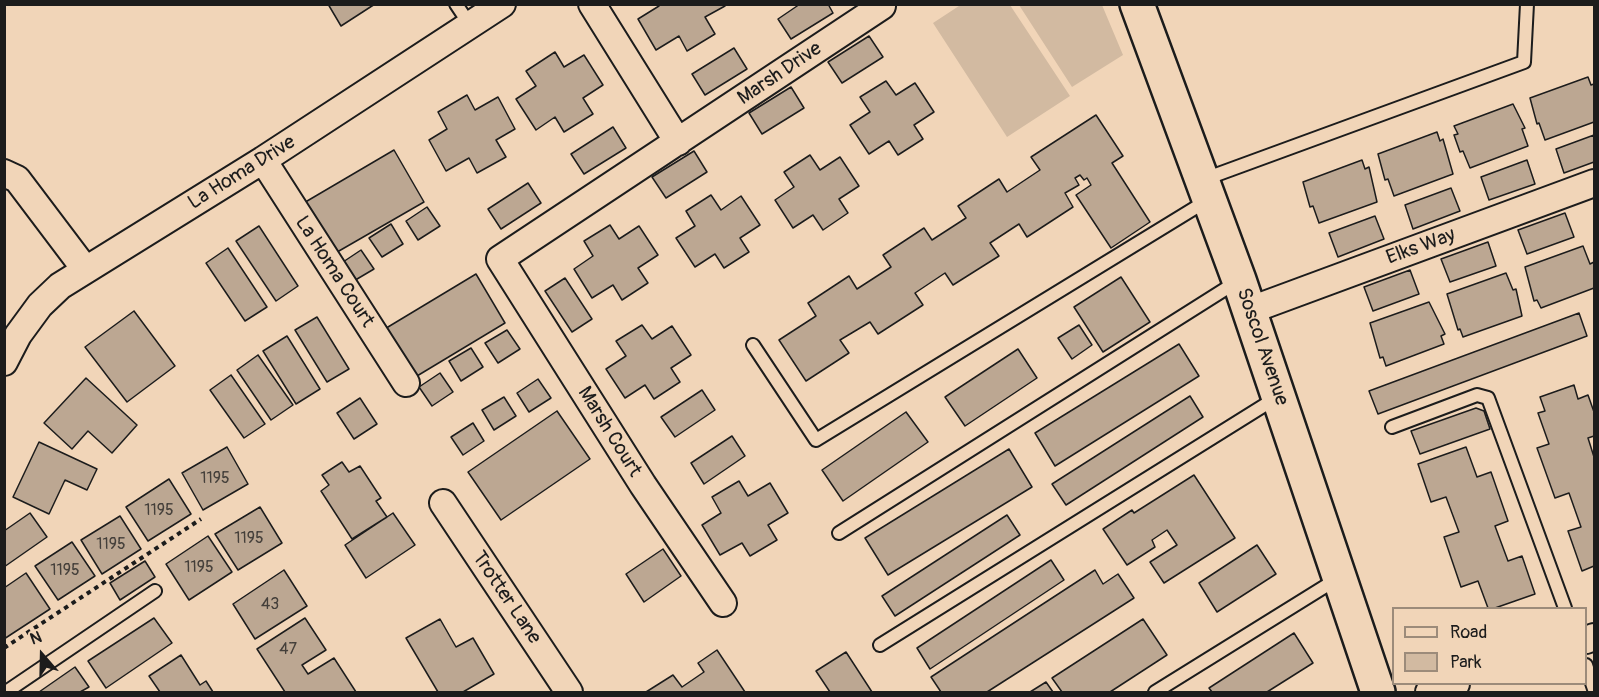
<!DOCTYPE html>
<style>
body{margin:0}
#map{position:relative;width:1599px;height:697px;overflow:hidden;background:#f1d5b8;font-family:Pangolin,sans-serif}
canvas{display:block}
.frame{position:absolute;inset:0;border:6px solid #1c1c1c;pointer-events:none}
.legend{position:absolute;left:1392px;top:607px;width:195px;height:78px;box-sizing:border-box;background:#f1d5b8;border:2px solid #9c8b7a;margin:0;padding:8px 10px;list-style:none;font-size:18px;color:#1c1c1c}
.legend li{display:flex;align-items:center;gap:12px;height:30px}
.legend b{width:30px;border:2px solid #9c8b7a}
.north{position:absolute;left:12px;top:625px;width:60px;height:60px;-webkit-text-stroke:4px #f1d5b8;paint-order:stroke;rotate:340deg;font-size:16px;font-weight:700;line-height:24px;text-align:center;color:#1c1c1c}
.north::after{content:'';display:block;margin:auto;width:21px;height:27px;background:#1c1c1c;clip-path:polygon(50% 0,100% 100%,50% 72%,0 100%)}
</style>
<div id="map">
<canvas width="1599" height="697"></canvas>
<div class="frame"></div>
<ul class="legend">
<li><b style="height:8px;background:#f1d5b8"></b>Road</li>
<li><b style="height:16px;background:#d2baa1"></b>Park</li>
</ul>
<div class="north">N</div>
</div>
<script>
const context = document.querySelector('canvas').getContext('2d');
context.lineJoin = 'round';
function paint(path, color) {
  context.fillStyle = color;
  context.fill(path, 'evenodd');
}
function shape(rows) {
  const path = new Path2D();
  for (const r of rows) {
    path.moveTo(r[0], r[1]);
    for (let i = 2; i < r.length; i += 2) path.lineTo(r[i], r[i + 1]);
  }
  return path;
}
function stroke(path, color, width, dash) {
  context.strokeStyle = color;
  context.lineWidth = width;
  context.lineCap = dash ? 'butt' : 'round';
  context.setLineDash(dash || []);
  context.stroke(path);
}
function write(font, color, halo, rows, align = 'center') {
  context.font = font + ' Pangolin,sans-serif';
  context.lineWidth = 4.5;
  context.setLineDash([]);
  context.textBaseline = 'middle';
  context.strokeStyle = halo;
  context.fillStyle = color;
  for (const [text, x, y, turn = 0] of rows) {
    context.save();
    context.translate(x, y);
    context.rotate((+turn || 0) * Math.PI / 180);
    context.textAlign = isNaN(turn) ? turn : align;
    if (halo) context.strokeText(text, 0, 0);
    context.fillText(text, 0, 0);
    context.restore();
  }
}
const green = shape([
 [962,4,1010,5,1070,96,1007,137,933,23],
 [1019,5,1102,5,1123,55,1072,87]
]);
const building = shape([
 [328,4,375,4,341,26,328,4],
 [658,4,724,4,725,6,705,17,715,34,687,51,679,36,656,50,638,19,659,6,658,4],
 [800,4,828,4,833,13,791,39,778,19,800,4],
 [869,36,883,57,842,83,828,62,869,36],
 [734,48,747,69,705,95,692,74,734,48],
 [555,52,564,67,584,55,603,85,583,98,593,114,564,132,555,117,536,130,516,99,536,86,526,71,555,52],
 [1588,77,1591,85,1594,84,1594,122,1545,140,1539,123,1537,124,1530,98,1588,77],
 [886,81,896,95,915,83,934,112,914,125,923,139,898,155,889,141,869,154,850,125,870,112,860,97,886,81],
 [791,87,804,108,762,134,749,113,791,87],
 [467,95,475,110,498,97,515,129,496,140,506,157,477,173,469,158,446,171,429,140,447,129,438,112,467,95],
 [1513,104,1525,128,1522,129,1528,146,1470,168,1463,151,1460,152,1454,135,1458,134,1454,126,1513,104],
 [1096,115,1123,156,1112,163,1150,222,1111,248,1076,195,1091,185,1087,178,1084,180,1080,175,1075,178,1079,185,1065,193,1073,207,1027,237,1019,224,990,243,999,256,953,285,945,273,915,293,923,305,878,334,870,322,840,340,849,353,806,381,779,340,816,316,808,303,849,276,857,289,891,267,883,255,924,228,932,240,966,218,958,206,999,179,1007,192,1040,170,1031,157,1096,115],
 [613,127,626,148,584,174,571,154,613,127],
 [1437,132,1440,141,1443,139,1453,174,1394,196,1388,179,1385,180,1378,154,1437,132],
 [1594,135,1594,162,1564,173,1556,149,1594,135],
 [394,150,424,202,332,255,302,204,394,150],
 [694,151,707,172,666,198,652,177,694,151],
 [810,155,820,170,840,157,859,186,839,199,848,213,823,230,813,215,793,228,775,200,794,187,784,172,810,155],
 [1362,160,1365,169,1369,167,1377,202,1319,223,1313,206,1310,207,1303,182,1362,160],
 [1527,160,1535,184,1489,200,1481,177,1527,160],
 [528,183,541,203,501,229,488,209,528,183],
 [1451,188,1460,211,1413,229,1405,205,1451,188],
 [711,195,721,210,741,196,760,225,740,238,749,252,724,268,715,254,695,267,676,238,695,226,686,211,711,195],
 [427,207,440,226,418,240,406,221,427,207],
 [1565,213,1574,237,1527,254,1518,230,1565,213],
 [1375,216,1384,239,1338,257,1329,233,1375,216],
 [391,224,403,244,382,257,369,238,391,224],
 [610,225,619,239,639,226,658,255,638,268,648,283,622,300,613,285,592,298,574,269,593,256,584,241,610,225],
 [259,226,298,286,276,301,236,241,259,226],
 [1488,242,1496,266,1450,282,1441,259,1488,242],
 [1583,246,1590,264,1594,262,1594,288,1541,308,1537,300,1534,301,1525,267,1583,246],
 [228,248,267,307,245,321,206,263,228,248],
 [361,250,374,269,352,282,340,264,361,250],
 [1410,270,1419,294,1373,311,1364,287,1410,270],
 [1506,273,1513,290,1516,289,1522,316,1463,337,1460,329,1458,330,1447,294,1506,273],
 [476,274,505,323,412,379,383,330,476,274],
 [1121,277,1150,322,1103,352,1074,307,1121,277],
 [565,278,592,319,572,332,545,291,565,278],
 [1429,302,1445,334,1441,336,1444,344,1386,366,1383,357,1380,358,1370,323,1429,302],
 [134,311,175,366,127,402,85,347,134,311],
 [1579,313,1587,336,1378,414,1369,391,1579,313],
 [317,317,349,369,327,382,295,330,317,317],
 [642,325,652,339,672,326,691,355,671,368,680,382,654,399,645,385,625,398,606,369,626,356,616,341,642,325],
 [1079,325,1092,345,1072,359,1058,338,1079,325],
 [507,330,520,349,498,363,485,343,507,330],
 [287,336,320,389,296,404,263,351,287,336],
 [1179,344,1199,376,1055,466,1035,433,1179,344],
 [471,348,483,367,461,381,449,361,471,348],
 [1018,349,1037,378,965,426,945,397,1018,349],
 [258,355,293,405,271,420,237,370,258,355],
 [440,373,453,392,432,406,419,387,440,373],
 [231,375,265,424,244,438,210,390,231,375],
 [86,378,137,425,112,453,88,431,72,449,44,423,86,378],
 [538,379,551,398,529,412,517,393,538,379],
 [1574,385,1578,399,1588,395,1594,412,1594,436,1588,438,1594,457,1594,566,1582,571,1568,531,1581,527,1569,493,1555,498,1537,448,1549,444,1538,413,1545,411,1540,397,1574,385],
 [702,390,715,410,675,437,661,417,702,390],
 [1190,396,1203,417,1066,505,1052,484,1190,396],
 [504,397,516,416,494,430,482,410,504,397],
 [360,398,377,424,354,439,337,413,360,398],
 [1476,408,1484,411,1490,429,1420,454,1411,431,1476,408],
 [557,411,590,459,501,520,468,472,557,411],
 [906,412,928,442,843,501,822,470,906,412],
 [473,423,484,441,463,455,451,437,473,423],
 [732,436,745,456,704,484,691,463,732,436],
 [39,442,97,469,87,490,65,480,49,514,13,497,39,442],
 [227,447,248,484,203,510,182,473,227,447],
 [1466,447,1477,477,1491,472,1508,521,1495,526,1508,561,1522,556,1535,594,1495,608,1488,608,1478,581,1461,587,1444,537,1459,532,1446,497,1431,502,1418,464,1466,447],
 [1009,449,1032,487,888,575,865,538,1009,449],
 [342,462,349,472,360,466,381,498,376,501,387,517,352,539,321,491,329,485,322,475,342,462],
 [1194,475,1235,538,1164,583,1150,562,1177,545,1167,530,1152,540,1155,547,1127,565,1103,529,1132,510,1134,513,1194,475],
 [169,479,191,514,148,541,126,507,169,479],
 [739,481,748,496,770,483,788,513,768,525,777,540,750,556,742,543,720,555,702,525,721,513,712,497,739,481],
 [260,507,282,543,238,570,215,534,260,507],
 [30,513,47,537,4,567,4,531,30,513],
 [393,513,415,545,366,578,345,545,393,513],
 [1007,515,1020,535,895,616,882,596,1007,515],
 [120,516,141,549,102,574,81,540,120,516],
 [208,536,232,572,189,600,166,564,208,536],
 [72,542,95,576,58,600,35,566,72,542],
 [1257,545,1276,574,1217,612,1199,583,1257,545],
 [663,549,681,576,644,602,626,574,663,549],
 [1051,560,1064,580,930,669,917,648,1051,560],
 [145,561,155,577,120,600,110,583,145,561],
 [284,570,307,606,255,639,233,604,284,570],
 [1095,570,1103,584,1118,574,1134,598,987,692,941,692,931,677,1095,570],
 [26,573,50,609,4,639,4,588,26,573],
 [154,618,172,643,106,688,88,661,154,618],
 [305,618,326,650,302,665,308,674,334,658,356,692,285,692,257,649,305,618],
 [440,619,456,647,473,638,494,674,463,692,438,692,406,638,440,619],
 [1143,619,1167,655,1110,692,1062,692,1052,678,1143,619],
 [1294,633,1313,663,1267,692,1212,692,1209,688,1294,633],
 [717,650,745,692,646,692,673,675,682,687,704,672,698,663,717,650],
 [846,652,872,692,830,692,816,671,846,652],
 [181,655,200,685,206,681,213,692,160,692,149,676,181,655],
 [75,667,89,687,80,692,39,692,75,667],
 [1046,682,1053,692,1030,692,1046,682]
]);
const path = shape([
 [4,648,201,519]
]);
const lane = shape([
 [456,4,470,25],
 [1202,180,1524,62,1527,4],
 [753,345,816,440,1208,200],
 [1392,427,1477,395,1488,398,1565,608],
 [839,533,1238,281],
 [880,645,1276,398],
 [1586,665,1594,689],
 [6,692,155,591],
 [1155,692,1337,579]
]);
const street = shape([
 [592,4,678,142],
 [263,160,406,383],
 [4,173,17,179,85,269],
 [1248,311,1594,183],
 [4,362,18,335,40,305,60,286,263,160,502,4],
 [443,503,569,692],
 [723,603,643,485,500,259,882,6],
 [1586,640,1594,637],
 [1429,692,1456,684]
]);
const secondary = shape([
 [1137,4,1239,280,1378,692]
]);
const numberNames = [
 ["1195",215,479],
 ["1195",159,511],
 ["1195",249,539],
 ["1195",111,545],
 ["1195",199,568],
 ["1195",65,571],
 ["43",270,605],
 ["47",288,650]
];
const streetNames = [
 ["Marsh Drive",780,74,-34],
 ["La Homa Drive",242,173,-32],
 ["Elks Way",1421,247,-20],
 ["La Homa Court",334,272,57],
 ["Soscol Avenue",1262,347,71],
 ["Marsh Court",609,432,58],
 ["Trotter Lane",506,598,56]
];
paint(green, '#d2baa1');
paint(building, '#bca792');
stroke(building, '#1c1c1c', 1.5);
stroke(lane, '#1c1c1c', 16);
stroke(street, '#1c1c1c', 30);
stroke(secondary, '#1c1c1c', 38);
stroke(path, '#1c1c1c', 4, [4.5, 4.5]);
stroke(lane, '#f1d5b8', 12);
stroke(street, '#f1d5b8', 26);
stroke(secondary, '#f1d5b8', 33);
write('16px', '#443f3a', null, numberNames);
write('20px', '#1c1c1c', '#f1d5b8', streetNames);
</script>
